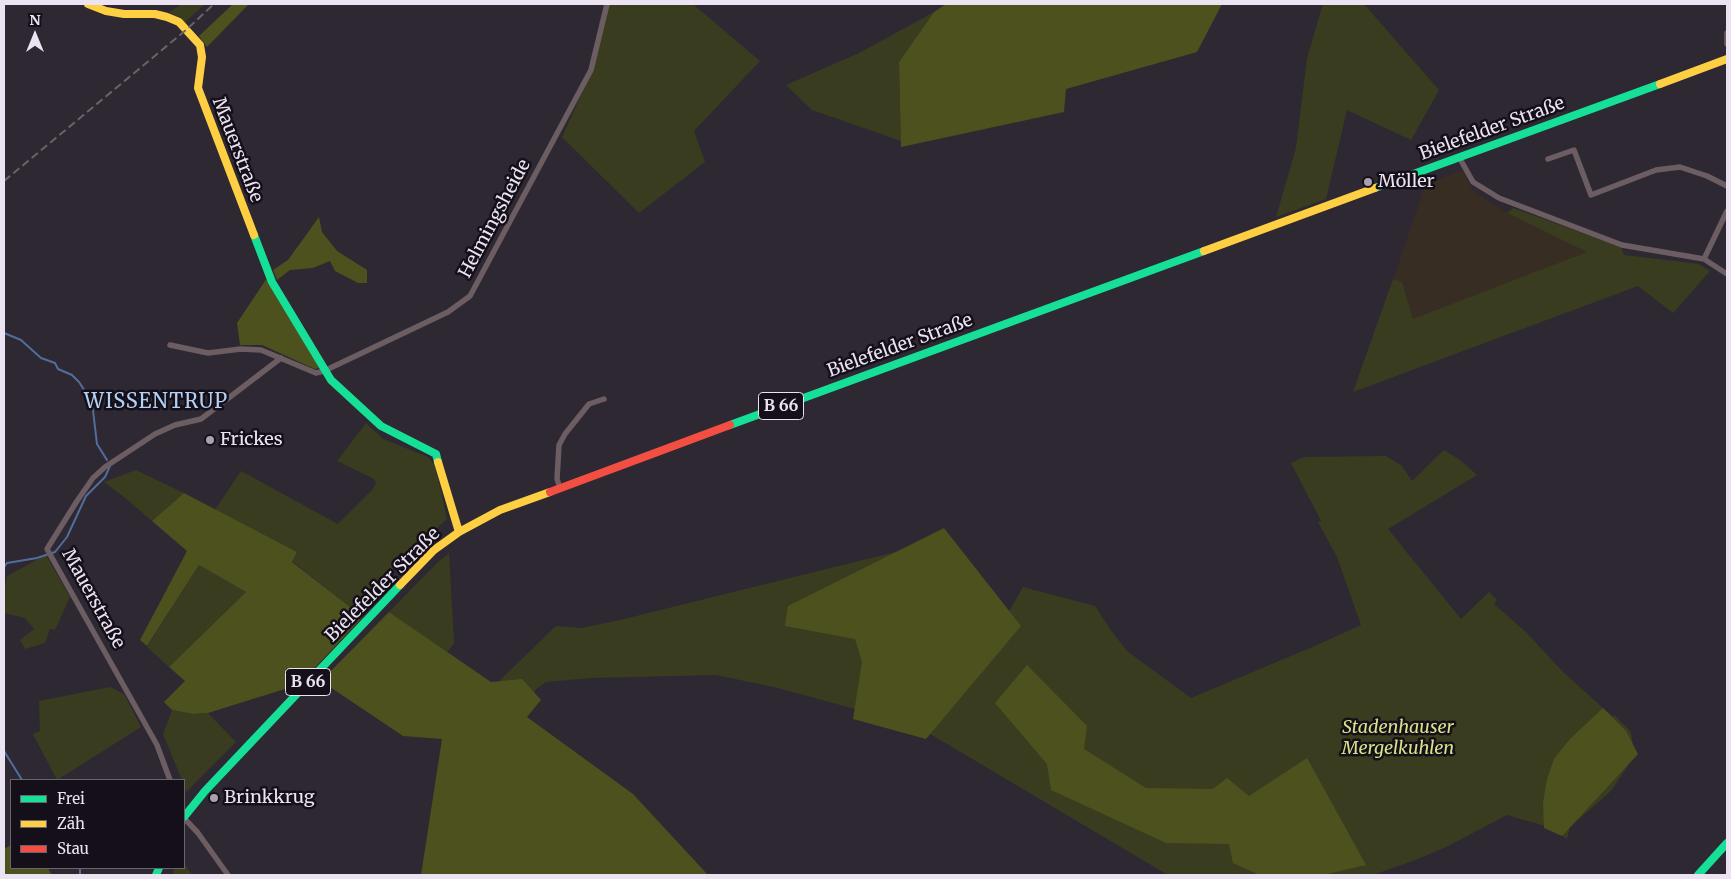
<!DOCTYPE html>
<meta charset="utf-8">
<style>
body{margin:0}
#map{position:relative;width:1731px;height:879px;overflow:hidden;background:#2e2833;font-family:Merriweather,serif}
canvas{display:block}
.frame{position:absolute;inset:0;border:5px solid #ebe3f1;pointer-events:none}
.legend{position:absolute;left:10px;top:779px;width:175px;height:90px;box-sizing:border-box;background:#140f18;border:1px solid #6a646f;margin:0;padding:6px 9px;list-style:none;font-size:15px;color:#ebe3f1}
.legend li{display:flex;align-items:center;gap:10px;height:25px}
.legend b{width:25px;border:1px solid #6a646f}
.north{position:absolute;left:10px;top:10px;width:50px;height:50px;-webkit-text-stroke:4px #140f18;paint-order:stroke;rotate:0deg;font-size:14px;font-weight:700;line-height:20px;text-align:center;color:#ebe3f1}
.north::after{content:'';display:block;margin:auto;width:18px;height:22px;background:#ebe3f1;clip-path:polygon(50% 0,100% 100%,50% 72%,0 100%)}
</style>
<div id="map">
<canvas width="1731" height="879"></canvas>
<div class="frame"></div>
<ul class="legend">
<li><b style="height:6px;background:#16e098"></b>Frei</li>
<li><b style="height:6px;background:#ffcf43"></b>Zäh</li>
<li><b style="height:6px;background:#f24e42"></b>Stau</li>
</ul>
<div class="north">N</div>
</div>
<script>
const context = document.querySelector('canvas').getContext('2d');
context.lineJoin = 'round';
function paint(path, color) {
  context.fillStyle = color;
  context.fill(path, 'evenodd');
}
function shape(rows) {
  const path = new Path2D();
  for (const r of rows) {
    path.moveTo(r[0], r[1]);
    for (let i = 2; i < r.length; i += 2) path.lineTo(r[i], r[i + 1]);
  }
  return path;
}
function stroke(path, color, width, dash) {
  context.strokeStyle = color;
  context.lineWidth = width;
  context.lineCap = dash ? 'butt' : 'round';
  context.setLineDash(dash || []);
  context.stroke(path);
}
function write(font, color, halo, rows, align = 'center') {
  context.font = font + ' Merriweather,serif';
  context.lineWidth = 5;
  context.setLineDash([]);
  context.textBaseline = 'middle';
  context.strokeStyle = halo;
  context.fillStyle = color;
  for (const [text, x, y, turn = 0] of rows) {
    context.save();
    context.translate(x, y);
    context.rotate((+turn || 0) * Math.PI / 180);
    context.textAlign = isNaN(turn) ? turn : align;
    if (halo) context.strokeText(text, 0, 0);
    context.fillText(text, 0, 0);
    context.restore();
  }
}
const industrial = shape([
 [1463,170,1472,190,1507,213,1588,252,1413,320,1402,282,1393,279,1420,201,1424,185]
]);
const green = shape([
 [182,4,205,4,184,23,169,12],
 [609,4,693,4,760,61,694,131,705,162,639,213,562,137,592,71],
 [1323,4,1364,4,1439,90,1411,140,1347,110,1326,199,1276,217,1296,148,1307,58],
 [934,12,899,62,901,141,812,110,786,85,859,53],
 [1513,208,1621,247,1624,255,1699,264,1710,271,1673,313,1638,286,1353,392,1393,279,1402,282,1413,319,1587,252,1507,213],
 [366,423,383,439,428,457,435,465,447,519,351,608,292,561,297,552,215,510,241,471,338,524,372,490,376,483,374,479,337,461],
 [1444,450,1460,460,1477,475,1388,529,1461,619,1489,592,1497,600,1494,604,1526,632,1562,671,1613,717,1614,715,1631,732,1634,754,1635,755,1611,791,1570,827,1567,839,1552,828,1507,815,1448,846,1418,859,1373,875,1168,875,920,728,888,718,778,688,716,675,591,678,546,682,536,689,526,710,497,683,556,626,581,628,620,620,948,539,1008,613,1023,587,1095,606,1110,629,1127,651,1191,698,1317,645,1361,625,1337,557,1318,522,1321,521,1291,463,1304,457,1386,456,1402,466,1412,481],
 [136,470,184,493,152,521,124,497,104,482],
 [449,553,454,643,447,652,389,612,436,564],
 [46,555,70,597,55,630,50,629,45,643,25,649,20,640,34,629,25,618,4,613,4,591,7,576],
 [199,565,246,592,169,667,147,647],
 [110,687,124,694,141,727,57,780,33,734,40,731,39,701],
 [172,710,193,714,208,713,236,742,186,792,184,780,182,780,163,734],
 [184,863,192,875,173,875,174,868,184,868]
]);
const forest = shape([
 [233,4,249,4,207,47,199,36],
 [946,4,1222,4,1197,52,1066,89,1064,112,901,147,899,62,934,12],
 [319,217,322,232,337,251,367,270,367,283,358,283,335,271,330,261,313,268,290,270,277,280,273,270,288,260],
 [267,278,319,368,315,369,262,345,240,345,237,323],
 [184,493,297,552,292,562,363,617,292,692,288,688,208,713,193,714,172,710,164,702,185,681,169,667,246,592,199,565,147,646,140,640,187,551,152,521],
 [944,528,1021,626,926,739,853,719,862,662,855,639,785,626,788,606],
 [389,612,491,682,522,679,541,700,527,717,633,794,708,875,421,875,442,739,403,736,321,681],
 [1027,665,1087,726,1084,749,1146,788,1213,789,1227,778,1249,796,1307,758,1366,865,1323,875,1260,875,1233,863,1229,844,1166,843,1051,790,1047,764,995,703],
 [1603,708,1626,731,1638,754,1562,836,1544,828,1543,803,1547,779,1554,759,1570,739],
 [11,845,11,868,48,868,51,874,50,875,4,875,4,849]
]);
const stream = shape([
 [4,333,21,340,41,358,55,363,58,369,72,375,79,382,92,402,97,444,107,460],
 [4,567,7,563,37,558,55,552,67,537,86,496,105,477,110,466],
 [4,751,22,780],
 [80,875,80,868]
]);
const street = shape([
 [1727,33,1727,44],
 [1459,157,1473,182,1499,198,1622,245,1704,259,1727,274],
 [1548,159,1574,150,1591,195,1656,170,1680,167,1707,176,1727,186],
 [1704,259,1727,211],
 [170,345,208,353,241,349,261,350,316,373,324,371,448,312,470,296,591,70,607,4],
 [560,488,557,479,559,445,565,434,589,404,604,399],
 [170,780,157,745,47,549,77,501,93,478,105,467,155,434,175,425,201,419,281,358],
 [184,818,198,833,228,875]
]);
const fast = shape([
 [1375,188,1660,84],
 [254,235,272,282,331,380,381,426,436,454,438,462],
 [730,425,1204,251],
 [184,817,205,791,400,585],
 [156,875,159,868],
 [1698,875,1727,843]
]);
const slow = shape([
 [88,4,106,11,124,14,155,14,167,17,179,22,200,45,202,57,198,88,254,235],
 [1660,84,1727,59],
 [1204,251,1375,188],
 [438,462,459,532],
 [400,585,434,550,459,532,500,510,550,492]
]);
const jam = shape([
 [550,492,730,425]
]);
const rail = shape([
 [4,181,186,30,214,4]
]);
const markers = [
 [1368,182,5,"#a9a2ae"],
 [210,440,5,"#a9a2ae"],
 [214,798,5,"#a9a2ae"]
];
const shields = [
 [781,406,45],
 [308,682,45]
];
const shieldNames = [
 ["B 66",781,406],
 ["B 66",308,682]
];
const streetNames = [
 ["Bielefelder Straße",1492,129,-20],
 ["Mauerstraße",237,150,69],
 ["Helmingsheide",495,219,-62],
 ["Bielefelder Straße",900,346,-20],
 ["Bielefelder Straße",383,585,-45],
 ["Mauerstraße",93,599,61]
];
const poiNames = [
 ["Möller",1378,182],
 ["Frickes",220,440],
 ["Brinkkrug",224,798]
];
const parkNames = [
 ["Stadenhauser",1398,728],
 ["Mergelkuhlen",1398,749]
];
const quarterNames = [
 ["WISSENTRUP",156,402]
];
paint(industrial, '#382d22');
paint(green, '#3a3c20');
paint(forest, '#4d511d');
stroke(stream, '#516e9a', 2);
stroke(street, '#6b5d61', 5.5);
stroke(fast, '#16e098', 8);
stroke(slow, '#ffcf43', 8);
stroke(jam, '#f24e42', 8);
stroke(rail, '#6b6269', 2, [8, 4]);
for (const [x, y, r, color] of markers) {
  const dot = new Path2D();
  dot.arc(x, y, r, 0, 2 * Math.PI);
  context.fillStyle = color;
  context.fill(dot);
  stroke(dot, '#140f18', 2);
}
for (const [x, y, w] of shields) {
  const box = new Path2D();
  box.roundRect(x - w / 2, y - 13.5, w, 27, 4);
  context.fillStyle = '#140f18';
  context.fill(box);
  stroke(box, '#ebe3f1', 1);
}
write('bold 16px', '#ebe3f1', null, shieldNames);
write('18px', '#ebe3f1', '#140f18', streetNames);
write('18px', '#ebe3f1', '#140f18', poiNames, 'left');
write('italic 18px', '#d8e289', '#140f18', parkNames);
context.letterSpacing = '1px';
write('20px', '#b4d1f5', '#140f18', quarterNames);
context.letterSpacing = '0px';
</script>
